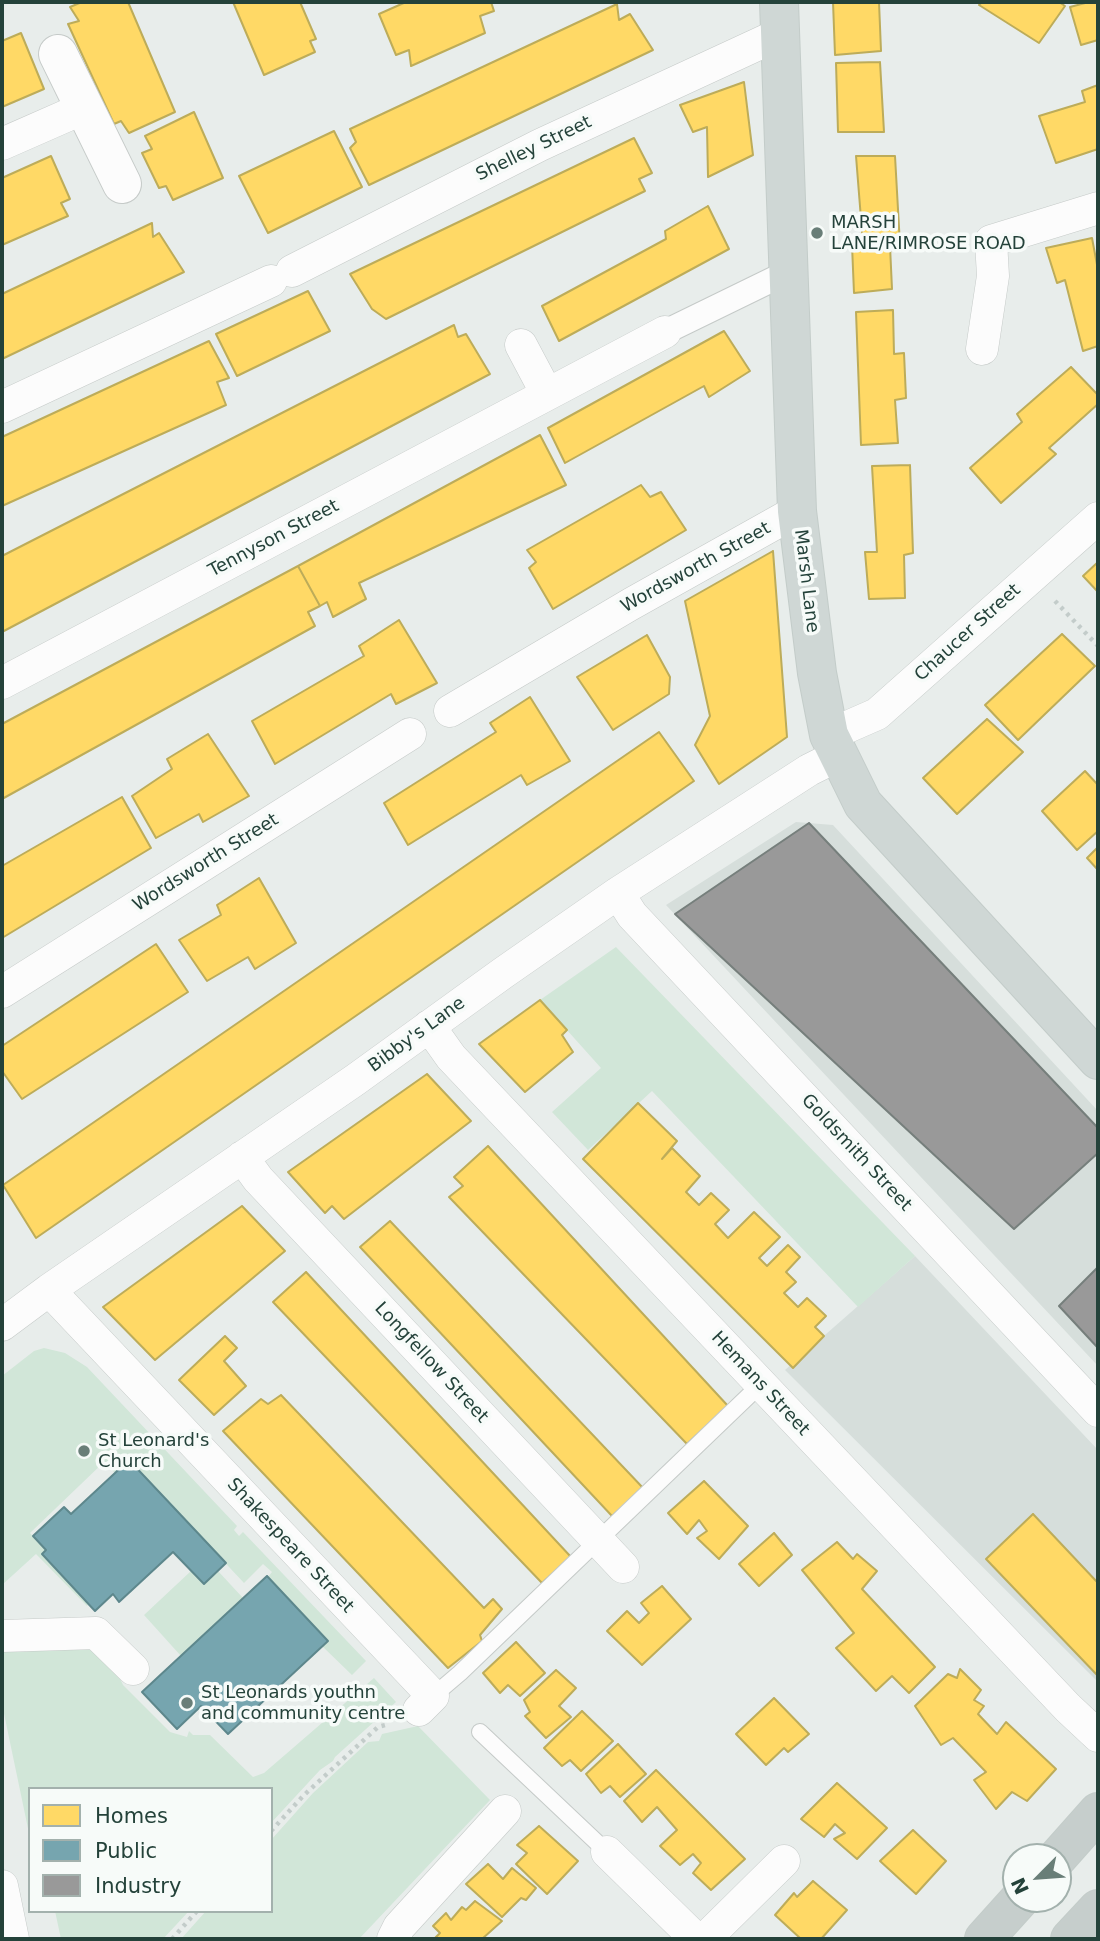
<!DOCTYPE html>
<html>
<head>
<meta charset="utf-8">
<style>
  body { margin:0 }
  #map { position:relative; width:1100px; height:1941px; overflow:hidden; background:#e8edeb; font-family:"DejaVu Sans",sans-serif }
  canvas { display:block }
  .frame { position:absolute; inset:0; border:4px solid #24423a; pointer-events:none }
  .legend { position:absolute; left:28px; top:1787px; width:245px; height:126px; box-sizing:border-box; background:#f7fbf9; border:2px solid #a3b1ad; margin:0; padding:9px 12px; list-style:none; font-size:21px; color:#24423a }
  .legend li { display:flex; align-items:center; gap:14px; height:35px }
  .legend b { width:35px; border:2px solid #a3b1ad }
  .north { position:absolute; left:1002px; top:1843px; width:70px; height:70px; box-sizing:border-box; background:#f7fbf9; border:2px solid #a3b1ad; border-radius:50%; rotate:245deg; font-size:19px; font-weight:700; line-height:28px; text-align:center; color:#24423a }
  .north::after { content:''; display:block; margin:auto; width:24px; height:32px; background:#697e78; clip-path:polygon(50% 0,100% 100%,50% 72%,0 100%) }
</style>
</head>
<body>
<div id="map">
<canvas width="1100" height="1941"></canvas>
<div class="frame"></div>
<ul class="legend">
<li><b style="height:19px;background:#ffd966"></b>Homes</li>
<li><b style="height:19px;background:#76a5af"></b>Public</li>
<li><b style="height:19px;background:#999"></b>Industry</li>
</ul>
<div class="north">N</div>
</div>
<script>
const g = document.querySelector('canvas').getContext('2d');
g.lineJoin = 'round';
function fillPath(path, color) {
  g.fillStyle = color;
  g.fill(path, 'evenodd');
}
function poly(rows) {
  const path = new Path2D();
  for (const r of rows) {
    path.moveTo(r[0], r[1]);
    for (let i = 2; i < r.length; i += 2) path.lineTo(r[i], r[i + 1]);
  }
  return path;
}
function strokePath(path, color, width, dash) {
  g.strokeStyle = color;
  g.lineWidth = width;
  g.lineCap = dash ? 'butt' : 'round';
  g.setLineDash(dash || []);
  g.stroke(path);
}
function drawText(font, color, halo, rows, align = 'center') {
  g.font = font + ' "DejaVu Sans",sans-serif';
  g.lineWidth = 7;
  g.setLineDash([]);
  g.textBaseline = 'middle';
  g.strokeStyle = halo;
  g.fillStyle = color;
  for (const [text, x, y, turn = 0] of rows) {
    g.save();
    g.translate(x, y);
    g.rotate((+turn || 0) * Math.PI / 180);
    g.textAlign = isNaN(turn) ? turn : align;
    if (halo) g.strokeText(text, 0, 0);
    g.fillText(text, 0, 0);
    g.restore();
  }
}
const built = poly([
  [796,822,833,825,1098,1111,1098,1366,666,905],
  [915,1256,1098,1450,1098,1682,785,1370]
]);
const green = poly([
  [616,947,915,1256,858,1307,652,1091,588,1150,552,1112,601,1068,540,1000],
  [44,1348,65,1353,87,1367,237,1526,234,1530,239,1536,243,1532,366,1661,352,1675,322,1646,327,1641,268,1577,272,1572,263,1564,244,1583,129,1460,115,1473,104,1462,30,1533,46,1550,42,1554,88,1604,87,1606,36,1554,2,1585,2,1376,34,1351],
  [191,1571,204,1584,218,1571,243,1598,181,1656,144,1615],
  [91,1644,117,1672,123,1685,170,1732,187,1737,189,1731,193,1735,210,1735,253,1777,264,1773,374,1678,396,1702,335,1757,333,1761,320,1770,271,1823,271,1789,30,1789,30,1838,2,1704,2,1645],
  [418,1726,490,1800,359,1939,181,1939,206,1911,271,1911,271,1840,313,1793,368,1742,379,1741,382,1734],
  [55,1911,189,1911,163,1939,61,1939]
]);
const homes = poly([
  [82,2,128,2,175,112,129,133,121,121,114,124,68,24,79,21,70,7,82,2],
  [233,2,300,2,316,39,310,41,315,52,264,75,233,2],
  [406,2,491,2,494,11,480,16,485,33,411,66,409,50,396,55,379,14,406,2],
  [833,2,879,2,881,51,835,55,833,2],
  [982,2,1059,2,1065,6,1039,43,979,5,982,2],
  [1089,2,1098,2,1098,40,1081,45,1070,7,1089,2],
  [617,4,619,20,630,14,653,50,369,185,350,148,356,142,350,129,617,4],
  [21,33,44,89,2,107,2,41,21,33],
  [880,62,884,132,838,132,836,63,880,62],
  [744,82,753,155,708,177,707,127,693,132,680,105,744,82],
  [1098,85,1098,149,1056,163,1039,116,1085,102,1082,91,1098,85],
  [194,112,223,178,173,200,166,186,159,188,142,153,152,149,145,136,194,112],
  [334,131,362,187,268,233,239,176,334,131],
  [634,138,652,173,639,179,645,191,386,319,372,309,350,274,634,138],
  [51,156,70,199,61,203,68,216,2,245,2,178,51,156],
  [856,156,895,156,900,245,890,246,892,289,854,293,852,245,863,244,856,156],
  [708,206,729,249,559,341,542,306,666,239,665,231,708,206],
  [152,223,153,237,159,233,184,272,2,359,2,294,152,223],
  [1092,238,1098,270,1098,346,1083,351,1065,280,1057,283,1046,248,1092,238],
  [308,291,330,331,237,376,216,334,308,291],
  [893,310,894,354,904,353,906,398,895,400,898,443,861,445,856,312,893,310],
  [454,325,458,337,466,334,490,374,2,632,2,556,454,325],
  [724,331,750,371,709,397,704,386,565,463,548,428,724,331],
  [209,341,229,378,217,382,226,405,2,506,2,437,209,341],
  [1071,367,1098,395,1098,404,1049,448,1056,454,1001,503,970,468,1022,422,1017,414,1071,367],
  [540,435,566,485,359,583,366,599,333,617,327,602,320,606,298,566,540,435],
  [910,465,913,553,904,555,905,598,869,599,865,552,877,552,872,466,910,465],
  [641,485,650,497,661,492,686,530,553,609,529,568,536,562,527,550,641,485],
  [773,551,787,737,719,784,695,745,710,716,685,601,773,551],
  [1098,562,1098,592,1083,576,1098,562],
  [298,566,320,606,308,612,315,626,2,799,2,724,298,566],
  [399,620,437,683,396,704,391,694,275,764,252,721,364,656,359,646,399,620],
  [1062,634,1095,666,1018,740,985,705,1062,634],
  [647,635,670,677,669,694,613,730,577,677,647,635],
  [530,697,570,761,527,785,521,775,408,845,384,803,496,732,490,723,530,697],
  [987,719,1023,752,957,814,923,778,987,719],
  [659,732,694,781,36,1238,3,1185,659,732],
  [208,734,249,796,203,822,199,814,156,838,132,796,172,769,167,759,208,734],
  [1085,771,1098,785,1098,831,1077,850,1042,811,1085,771],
  [122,797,151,848,2,938,2,866,122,797],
  [1098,847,1098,870,1087,858,1098,847],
  [259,878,296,943,255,969,248,957,207,981,179,940,221,915,217,905,259,878],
  [156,944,188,992,22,1099,2,1071,2,1046,156,944],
  [540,1000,567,1030,562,1035,573,1052,525,1092,479,1044,540,1000],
  [427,1074,471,1121,344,1219,332,1206,325,1213,288,1172,427,1074],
  [638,1103,677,1141,662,1159,672,1148,700,1176,686,1192,699,1205,711,1193,729,1210,715,1224,728,1238,754,1212,780,1237,759,1258,767,1266,788,1245,800,1257,786,1272,796,1282,784,1293,798,1307,807,1298,826,1316,815,1327,824,1336,793,1368,583,1159,638,1103],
  [488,1146,728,1406,687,1444,449,1197,463,1186,454,1177,488,1146],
  [242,1206,285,1251,155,1360,103,1307,242,1206],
  [390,1221,644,1489,612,1516,360,1247,390,1221],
  [306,1272,571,1557,542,1583,273,1302,306,1272],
  [225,1336,237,1348,224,1361,246,1386,214,1415,179,1380,225,1336],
  [281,1395,484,1608,493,1599,502,1609,480,1635,482,1641,448,1668,223,1431,261,1399,268,1404,281,1395],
  [704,1481,748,1526,719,1559,697,1538,707,1531,699,1520,687,1534,668,1513,704,1481],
  [1033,1514,1098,1583,1098,1676,986,1559,1033,1514],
  [774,1533,792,1555,759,1586,739,1564,774,1533],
  [837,1542,853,1559,857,1554,877,1571,862,1589,935,1667,909,1693,892,1676,876,1691,836,1648,854,1633,802,1570,837,1542],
  [662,1586,691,1619,642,1665,607,1631,627,1611,639,1623,649,1613,641,1603,662,1586],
  [516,1642,545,1673,520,1696,508,1685,500,1693,483,1673,516,1642],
  [960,1669,981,1690,974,1700,984,1706,978,1714,997,1734,1006,1722,1056,1769,1027,1801,1012,1792,996,1809,974,1780,986,1772,953,1738,941,1745,915,1706,948,1674,957,1678,960,1669],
  [556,1670,576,1688,559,1706,571,1717,546,1738,525,1716,530,1712,524,1700,556,1670],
  [774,1698,809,1734,788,1752,784,1748,766,1765,736,1734,774,1698],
  [582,1711,613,1741,581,1771,570,1760,562,1766,544,1748,582,1711],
  [618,1744,646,1774,620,1797,610,1786,601,1793,586,1774,618,1744],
  [656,1770,745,1859,711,1890,693,1873,701,1863,693,1854,680,1865,660,1846,677,1830,657,1807,642,1822,624,1801,656,1770],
  [837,1783,887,1828,857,1859,834,1839,845,1833,835,1824,824,1837,801,1819,837,1783],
  [539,1826,578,1861,547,1894,516,1864,527,1853,517,1845,539,1826],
  [913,1830,946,1861,916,1894,880,1861,913,1830],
  [488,1864,503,1879,512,1868,536,1888,526,1900,521,1898,502,1917,466,1884,488,1864],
  [813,1881,847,1910,821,1939,801,1939,775,1915,794,1893,797,1897,813,1881],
  [475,1901,502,1921,482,1939,434,1939,440,1933,433,1926,446,1913,451,1920,462,1907,466,1910,475,1901]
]);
const public = poly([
  [129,1460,226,1563,204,1584,173,1552,119,1602,113,1594,95,1611,42,1554,46,1550,33,1536,64,1507,71,1514,129,1460],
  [267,1576,328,1641,228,1734,201,1706,177,1729,142,1692,267,1576]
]);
const industry = poly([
  [809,823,1098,1128,1098,1153,1014,1229,675,914,809,823],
  [1098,1267,1098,1348,1059,1306,1098,1267]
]);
const path = poly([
  [1055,601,1098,646],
  [271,1831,304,1795,378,1727,389,1724],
  [172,1939,197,1911]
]);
const service = poly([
  [433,1696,460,1673,761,1384],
  [480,1732,607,1852]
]);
const pedestrian = poly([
  [665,332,788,272]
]);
const minor = poly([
  [2,144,84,108],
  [292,271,540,145,780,34],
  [521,345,547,394],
  [982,349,993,276,991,241,1098,208],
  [2,407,271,281],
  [2,683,665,332],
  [450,711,631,604,797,511],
  [829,735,877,714,1098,518],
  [618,893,632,915,1098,1411],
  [2,992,410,734],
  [429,1026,451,1057,1068,1708,1098,1736],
  [242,1157,258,1179,623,1567],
  [49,1290,433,1696,419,1710],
  [2,1325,49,1290,355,1080,503,973,618,893,809,770,839,755],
  [2,1636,96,1633,133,1669],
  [607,1852,696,1939],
  [2,1886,13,1939],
  [393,1939,399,1927,505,1811],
  [705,1939,784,1861]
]);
const tertiary = poly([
  [58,54,122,184]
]);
const primary = poly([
  [779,2,797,511,817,673,829,735,863,804,1098,1060]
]);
const trunk = poly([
  [1058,1857,1098,1812],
  [984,1939,1020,1899],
  [1070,1939,1098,1909]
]);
const markers = [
  [817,233,7,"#697e78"],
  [84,1451,7,"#697e78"],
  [187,1703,7,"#697e78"]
];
const streetNames = [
  ["Shelley Street",534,149,-26],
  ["Tennyson Street",274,539,-28],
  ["Wordsworth Street",696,568,-29],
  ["Marsh Lane",806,581,83],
  ["Chaucer Street",968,633,-42],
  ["Wordsworth Street",206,863,-32],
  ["Bibby's Lane",417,1035,-36],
  ["Goldsmith Street",856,1153,47],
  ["Longfellow Street",431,1363,47],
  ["Hemans Street",760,1384,47],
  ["Shakespeare Street",290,1546,47]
];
const poiNames = [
  ["MARSH",831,223],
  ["LANE/RIMROSE ROAD",831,244],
  ["St Leonard's",98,1441],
  ["Church",98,1462],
  ["St Leonards youthn",201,1693],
  ["and community centre",201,1714]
];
fillPath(built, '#d6dedb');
fillPath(green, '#d1e6d8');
fillPath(homes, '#ffd966');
strokePath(homes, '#bdac59', 2);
fillPath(public, '#76a5af');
strokePath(public, '#5d878c', 2);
fillPath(industry, '#999');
strokePath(industry, '#767f7c', 2);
strokePath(service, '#c5cac8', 18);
strokePath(pedestrian, '#c5cac8', 26);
strokePath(minor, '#c5cac8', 33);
strokePath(tertiary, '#c5cac8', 40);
strokePath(primary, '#c3ccc9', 40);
strokePath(trunk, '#c3ccc9', 40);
strokePath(path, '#c3ccca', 4.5, [3.5, 5]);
strokePath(service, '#fcfcfc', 16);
strokePath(pedestrian, '#fcfcfc', 24);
strokePath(minor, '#fcfcfc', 32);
strokePath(tertiary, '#fcfcfc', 38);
strokePath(primary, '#cfd7d5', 38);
strokePath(trunk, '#c6cecc', 38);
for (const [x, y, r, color] of markers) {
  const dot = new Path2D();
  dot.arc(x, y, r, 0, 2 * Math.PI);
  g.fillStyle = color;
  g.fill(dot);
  strokePath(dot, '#f7fbf9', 2.5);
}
drawText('18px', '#24423a', '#f7fbf9', streetNames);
drawText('18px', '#24423a', '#f7fbf9', poiNames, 'left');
</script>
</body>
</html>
